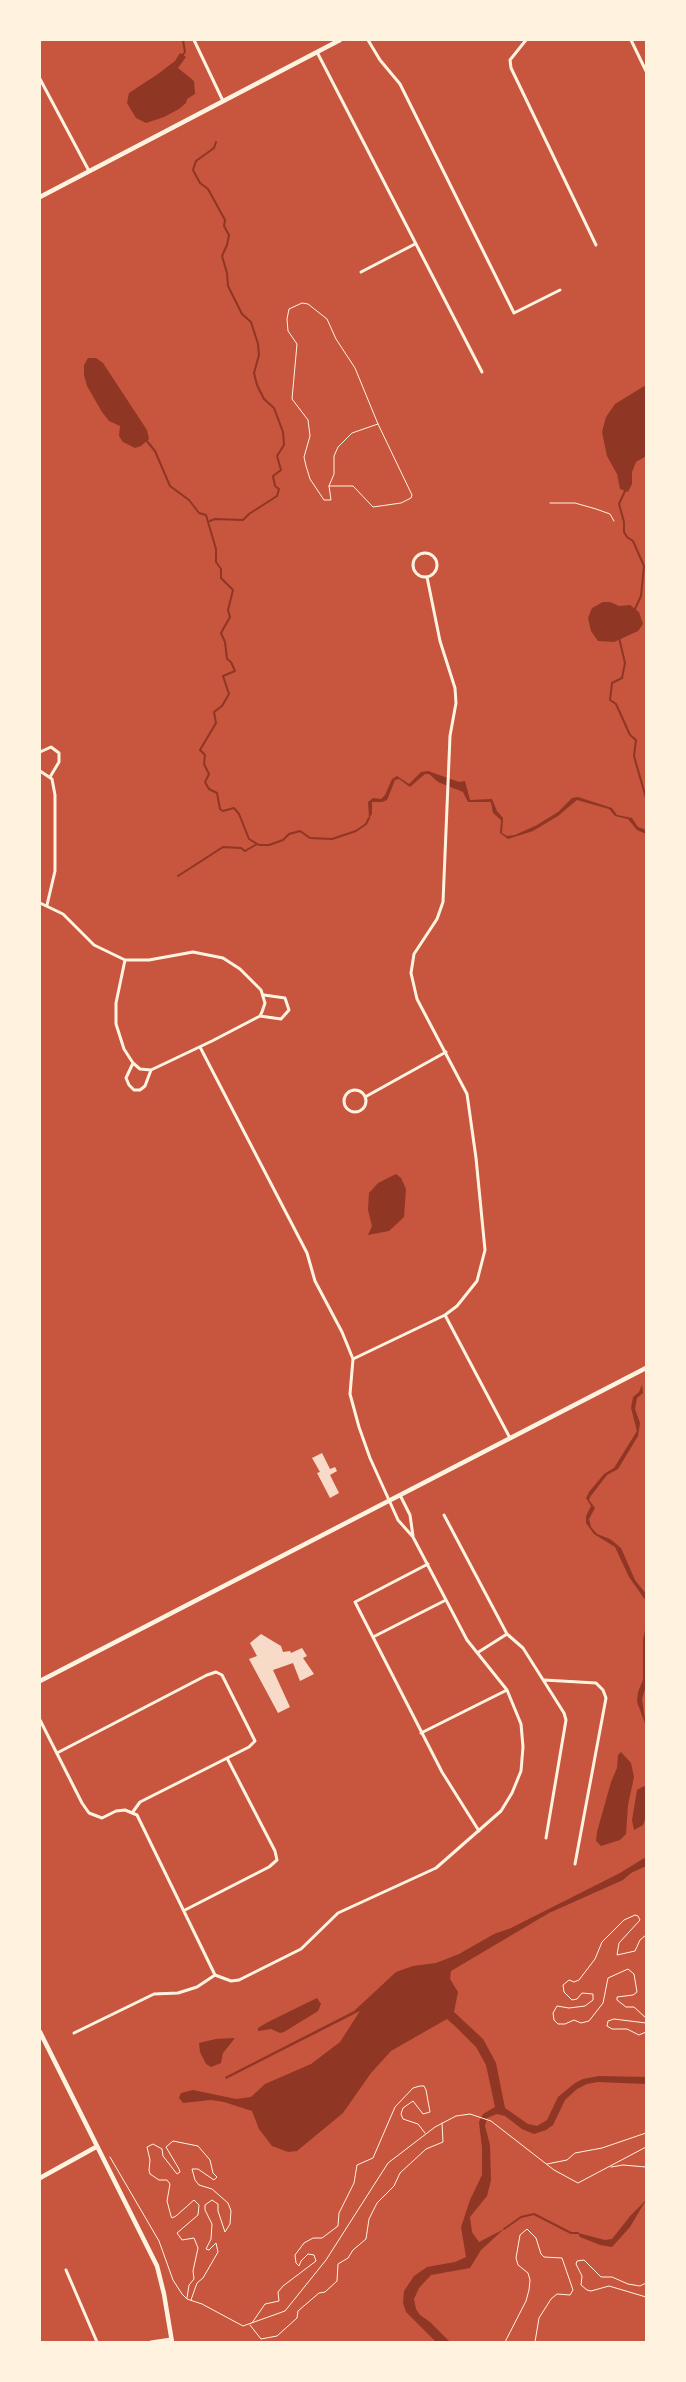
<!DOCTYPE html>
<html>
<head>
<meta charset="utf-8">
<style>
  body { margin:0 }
  #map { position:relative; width:686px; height:2382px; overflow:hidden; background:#c8553d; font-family:Helvetica,sans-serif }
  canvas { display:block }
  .frame { position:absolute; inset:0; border:41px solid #fff3e0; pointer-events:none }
</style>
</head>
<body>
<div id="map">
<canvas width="686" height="2382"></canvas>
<div class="frame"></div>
</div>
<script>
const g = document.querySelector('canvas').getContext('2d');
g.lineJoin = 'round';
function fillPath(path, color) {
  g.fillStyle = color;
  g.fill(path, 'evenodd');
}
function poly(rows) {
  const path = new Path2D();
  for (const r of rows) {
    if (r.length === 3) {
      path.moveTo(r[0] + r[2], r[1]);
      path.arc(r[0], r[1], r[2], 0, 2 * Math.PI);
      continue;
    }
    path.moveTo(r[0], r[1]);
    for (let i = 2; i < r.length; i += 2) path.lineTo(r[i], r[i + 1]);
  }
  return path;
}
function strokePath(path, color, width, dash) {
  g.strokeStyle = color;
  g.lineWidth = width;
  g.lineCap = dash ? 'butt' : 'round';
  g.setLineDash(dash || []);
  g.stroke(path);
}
const water = poly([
  [180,53,186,57,178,68,194,81,195,94,187,99,186,103,179,109,164,117,146,123,136,118,127,103,129,93,158,74,175,61],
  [88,358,96,358,103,363,147,430,149,439,141,446,135,448,123,442,119,436,120,426,109,421,102,412,87,386,84,375,84,365],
  [646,385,646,456,636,462,632,472,632,484,628,492,620,489,617,474,607,456,602,432,606,417,615,404],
  [603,602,610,602,619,606,630,605,639,612,643,624,638,631,614,642,598,641,591,631,588,618,592,608],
  [428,771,459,782,465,781,470,800,492,799,497,811,503,818,502,833,507,836,515,835,537,825,558,812,572,798,578,797,612,808,617,815,632,818,638,827,646,830,646,834,637,830,628,819,615,816,609,809,577,800,558,816,533,831,508,839,500,833,501,820,493,813,491,802,468,802,463,792,438,782,429,774,425,774,410,787,399,779,395,780,387,800,382,802,372,802,372,814,369,818,368,802,373,798,381,799,385,795,392,779,397,776,409,784,421,772],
  [396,1174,401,1178,406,1189,404,1217,389,1231,368,1235,372,1226,368,1210,369,1193,378,1183],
  [642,1385,643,1393,637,1398,635,1409,640,1423,638,1436,618,1469,607,1475,590,1497,589,1500,595,1508,589,1519,591,1527,597,1534,610,1539,621,1548,635,1580,646,1594,646,1601,629,1577,615,1547,594,1534,586,1523,586,1516,591,1506,586,1498,589,1492,604,1474,614,1468,637,1431,631,1408,633,1397,639,1392],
  [646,1626,646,1686,642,1699,646,1726,637,1702,638,1692,643,1680,643,1639],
  [621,1752,631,1763,634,1777,628,1805,626,1834,620,1840,601,1846,596,1841,597,1832,611,1782,617,1768,618,1755],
  [644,1786,646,1788,646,1817,643,1825,634,1830,632,1820,637,1790],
  [646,1857,646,1866,631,1873,623,1880,549,1913,451,1971,450,1979,458,1992,454,2012,483,2039,489,2050,496,2063,505,2108,528,2124,537,2126,547,2120,558,2097,575,2083,583,2079,599,2076,646,2077,646,2084,598,2082,587,2084,577,2089,565,2100,553,2125,546,2130,534,2134,522,2129,505,2116,497,2114,487,2118,485,2126,490,2145,491,2180,487,2196,470,2217,472,2232,479,2242,504,2229,481,2250,470,2268,431,2275,419,2288,414,2299,416,2309,420,2315,430,2322,450,2342,436,2342,406,2312,403,2303,404,2291,414,2276,427,2267,455,2262,466,2257,461,2227,470,2200,482,2175,482,2148,479,2122,483,2114,495,2107,486,2065,476,2047,456,2027,447,2019,391,2051,371,2073,343,2113,297,2151,288,2152,272,2146,259,2129,252,2111,224,2102,211,2100,183,2103,179,2098,181,2093,193,2090,236,2099,251,2097,265,2084,311,2064,340,2042,360,2011,226,2079,225,2077,354,2011,396,1972,413,1966,436,1963,459,1954,494,1934,511,1928,620,1873],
  [317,1998,321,2004,318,2011,284,2032,280,2033,271,2029,258,2031,258,2028,268,2022],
  [235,2038,223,2053,221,2063,211,2067,206,2064,200,2052,199,2043,216,2039],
  [646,2200,630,2227,612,2247,600,2245,580,2237,578,2233,605,2240,612,2239,631,2215]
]);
const stream = poly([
  [182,56,185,52,183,40],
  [146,440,155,451,170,486,189,500,199,513,206,515,216,549,216,562,221,569,221,578,233,590,228,610,230,617,221,633,225,642,227,659,231,662,235,671,223,676,229,694,222,706,214,712,216,723,200,750,205,755,204,764,209,774,205,782,209,789,217,793,220,809,223,811,234,808,239,814,249,839,259,845,269,845,283,840,289,834,300,831,310,838,332,839,356,831,366,824,369,818],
  [625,491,619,504,624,522,624,532,627,537,633,541,644,566,641,596,634,611],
  [210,521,215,519,243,520,249,514,277,496,279,489,275,486,273,476,281,470,277,456,284,445,283,432,274,408,264,399,257,385,254,373,259,355,258,344,251,322,242,314,228,286,227,273,222,256,227,245,229,235,224,226,225,220,208,189,200,183,193,170,196,161,214,148,216,142],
  [619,638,625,663,622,678,612,683,610,700,616,704,630,735,636,740,634,756,646,798],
  [178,876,223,847,241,848,245,851,257,844],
  [504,2229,521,2217,534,2214,571,2233,578,2233]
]);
const building = poly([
  [322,1453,330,1469,335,1467,337,1471,330,1475,339,1493,330,1498,317,1473,320,1472,312,1458],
  [261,1634,281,1646,283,1652,290,1651,291,1653,302,1648,307,1656,303,1658,314,1674,300,1681,293,1663,273,1670,290,1707,278,1713,249,1659,257,1656,250,1643]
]);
const path = poly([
  [329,486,353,486,373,507,401,503,411,498,412,495,378,424,355,368,336,339,327,319,308,304,302,303,289,309,287,319,288,331,297,344,292,399,308,420,310,436,304,457,306,466,310,479,324,500,331,500,329,486,334,474,334,456,338,447,352,433,378,424],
  [550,503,575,503,596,509,610,514,614,521],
  [646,1935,640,1940,635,1951,617,1955,619,1943,640,1920,638,1916,635,1915,624,1920,602,1942,595,1959,579,1980,574,1982,569,1980,563,1985,564,1992,572,2000,577,1999,582,1993,593,1994,593,2000,585,2006,569,2008,557,2006,553,2013,554,2020,558,2024,565,2024,574,2020,581,2023,589,2021,603,2003,608,1978,628,1969,634,1974,637,1992,633,1995,617,1997,617,2000,626,2007,634,2007,646,2018],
  [646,2023,614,2019,608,2021,607,2026,612,2029,627,2029,639,2035,646,2032],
  [110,2157,159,2241,173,2280,182,2294,187,2299,202,2304,243,2326,285,2311,326,2260,388,2163,435,2127,456,2116,470,2114,491,2121,554,2170,578,2183,646,2147],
  [547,2164,567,2160,575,2153,602,2148,646,2133],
  [611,2167,623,2165,646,2167],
  [646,2283,640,2286,628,2284,612,2277,601,2277,584,2260,577,2261,576,2264,582,2276,581,2285,587,2290,591,2291,609,2286,646,2297],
  [187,2298,189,2285,194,2279,193,2271,198,2248,194,2238,182,2240,177,2233,198,2215,199,2205,194,2200,176,2216,172,2218,171,2216,167,2201,170,2184,167,2180,159,2180,150,2174,149,2170,150,2160,147,2147,153,2144,162,2149,163,2156,177,2174,180,2172,179,2169,166,2147,173,2141,198,2146,210,2160,213,2173,217,2177,214,2180,198,2169,192,2169,195,2180,199,2185,212,2189,228,2203,231,2211,230,2224,225,2232,218,2211,218,2204,212,2200,205,2205,205,2210,212,2224,211,2239,206,2249,209,2250,216,2243,218,2252,203,2278,197,2283,191,2300],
  [252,2323,265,2304,279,2301,278,2292,283,2286,316,2261,314,2255,308,2254,301,2261,299,2266,296,2263,295,2255,304,2243,313,2238,322,2238,338,2226,339,2213,354,2183,357,2165,373,2158,395,2107,413,2088,420,2086,424,2086,426,2090,430,2112,423,2114,413,2101,403,2108,401,2114,403,2119,418,2124,425,2133],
  [250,2325,261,2339,277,2336,297,2318,298,2311,319,2293,325,2292,337,2281,338,2264,348,2258,353,2250,366,2239,369,2219,377,2203,394,2186,400,2173,426,2149,443,2142,442,2123],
  [505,2342,526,2301,529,2290,530,2280,528,2273,518,2265,516,2258,520,2235,527,2229,536,2238,541,2254,544,2257,562,2258,573,2290,570,2295,557,2294,551,2299,539,2318,535,2342]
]);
const minor = poly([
  [194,40,223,101],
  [368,40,380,60,400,84,514,313,560,290],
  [526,40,510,60,511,68,596,245],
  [631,40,646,71],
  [317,52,482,372],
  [40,79,89,171],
  [361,272,415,244],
  [425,565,12],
  [40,752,51,747,59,753,59,762,50,777],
  [40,771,52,779,55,795,55,871,47,905],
  [40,903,63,914,94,945,125,960,149,960,193,952,223,958,240,969,261,990,265,1003,262,1012,260,1016,212,1041,151,1070,140,1069,133,1063,124,1049,116,1024,116,1003,125,960],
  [260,1016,281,1019,289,1010,285,998,264,995],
  [200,1047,307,1253,315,1281,342,1332,353,1359,350,1394,359,1427,370,1458,398,1520,413,1537,467,1640,507,1690,521,1724,523,1747,521,1771,512,1793,501,1811,436,1868,338,1913,301,1949,239,1980,231,1981,215,1975],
  [133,1063,126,1078,129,1085,134,1090,140,1090,145,1086,151,1070],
  [355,1101,11],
  [365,1097,446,1052],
  [445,1315,510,1438],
  [353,1359,445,1315,457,1306,477,1281,485,1250,476,1158,467,1094,417,999,411,973,414,954,437,919,443,902,450,736,456,703,455,688,440,641,427,577],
  [400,1495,410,1515,413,1536],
  [444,1515,507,1634,523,1648,564,1713,566,1720,546,1838],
  [428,1564,355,1602,442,1772,479,1831],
  [373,1637,446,1600],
  [477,1653,507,1634],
  [544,1680,596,1683,603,1690,606,1698,575,1864],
  [40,1720,82,1803,89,1813,102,1818,116,1811,125,1810,137,1815,215,1975,197,1987,178,1993,154,1994,74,2033],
  [421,1733,507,1690],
  [57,1753,207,1675,216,1672,222,1675,255,1741,249,1747,140,1802,132,1813],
  [185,1910,269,1867,277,1860,275,1851,227,1758],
  [66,2270,97,2342],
  [151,2342,171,2339]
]);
const tertiary = poly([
  [40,197,340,40],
  [40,1681,646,1368],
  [40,2032,157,2266,164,2294,172,2342],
  [40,2178,96,2147]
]);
fillPath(water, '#8f3625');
strokePath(stream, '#8f3625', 2);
fillPath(building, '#f7dbc8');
strokePath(path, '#fff3e0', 1);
strokePath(minor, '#fff3e0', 3);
strokePath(tertiary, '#fff3e0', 4.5);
</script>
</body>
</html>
